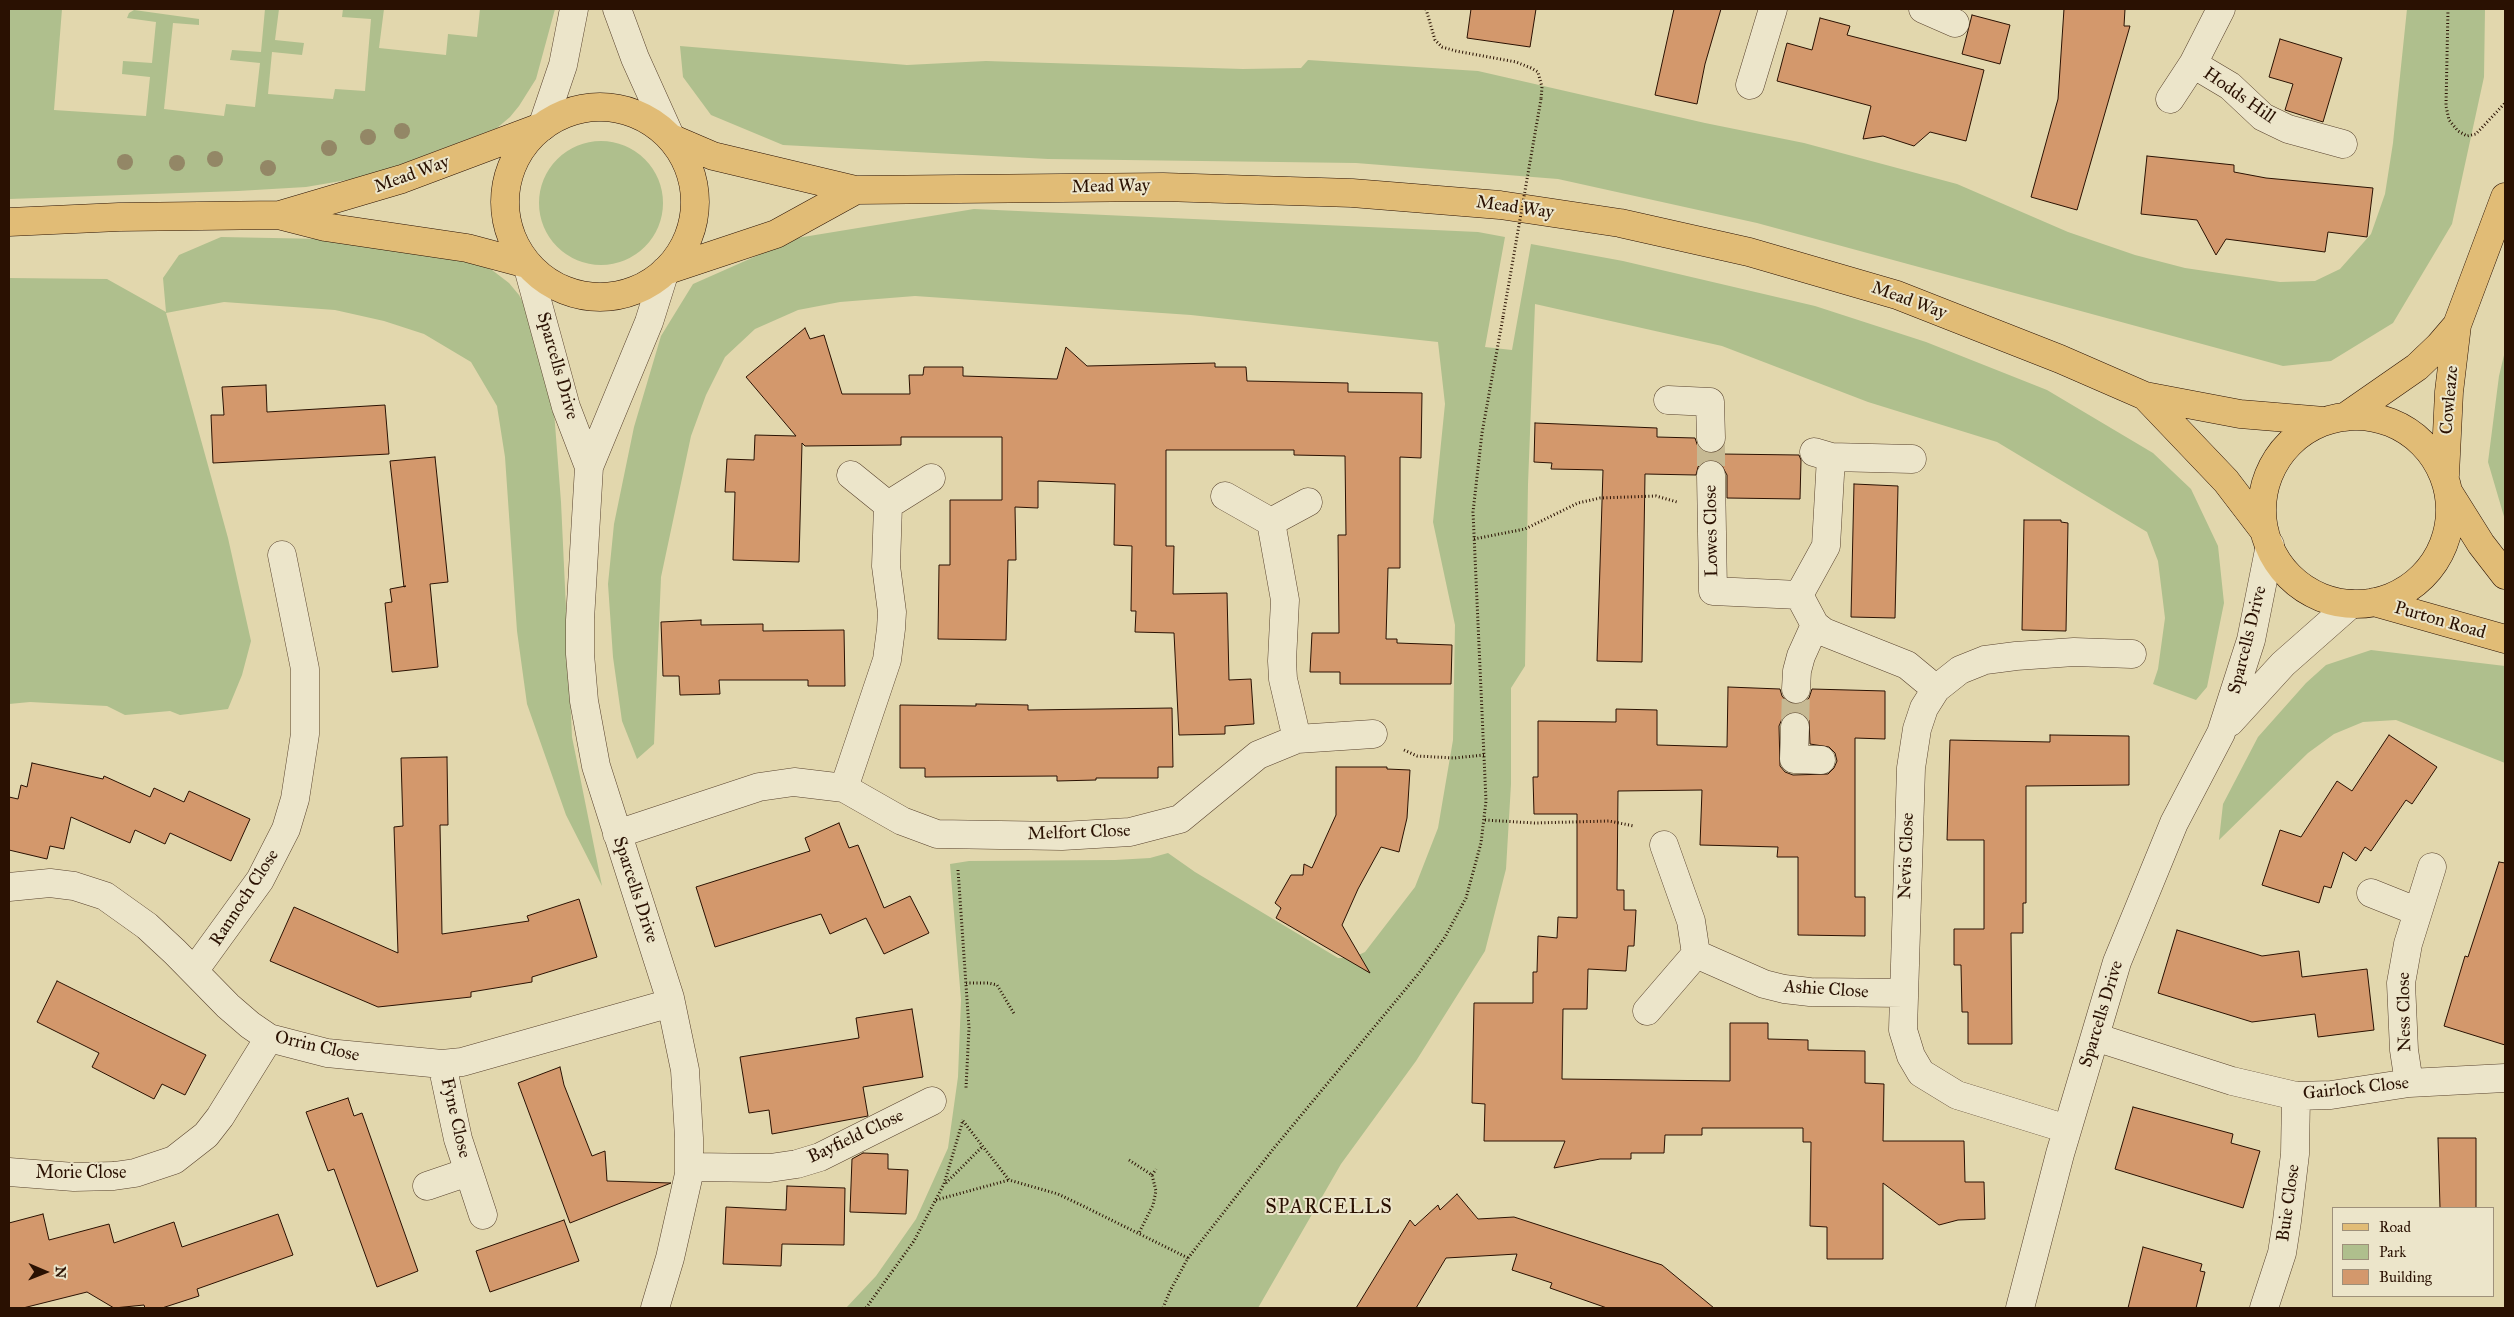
<!DOCTYPE html>
<html>
<head>
<meta charset="utf-8">
<style>
  body { margin:0 }
  #map { position:relative; width:2514px; height:1317px; overflow:hidden; background:#e2d7ad; font-family:"IM FELL Great Primer",serif }
  canvas { display:block }
  .frame { position:absolute; inset:0; border:10px solid #2a1102; pointer-events:none }
  .legend { position:absolute; left:2332px; top:1207px; width:162px; height:90px; box-sizing:border-box; background:#ece5ca; border:1px solid #9e907a; margin:0; padding:6px 9px; list-style:none; font-size:15px; color:#2a1102 }
  .legend li { display:flex; align-items:center; gap:10px; height:25px }
  .legend b { width:25px; border:1px solid #9e907a }
  .north { position:absolute; left:20px; top:1247px; width:50px; height:50px; -webkit-text-stroke:4px #ece5ca; paint-order:stroke; rotate:91deg; font-size:14px; font-weight:700; line-height:20px; text-align:center; color:#2a1102 }
  .north::after { content:''; display:block; margin:auto; width:18px; height:22px; background:#2a1102; clip-path:polygon(50% 0,100% 100%,50% 72%,0 100%) }
</style>
</head>
<body>
<div id="map">
<canvas width="2514" height="1317"></canvas>
<div class="frame"></div>
<ul class="legend">
<li><b style="height:6px;background:#e1bc76"></b>Road</li>
<li><b style="height:14px;background:#afbf8d"></b>Park</li>
<li><b style="height:14px;background:#d3986c"></b>Building</li>
</ul>
<div class="north">N</div>
</div>
<script>
const g = document.querySelector('canvas').getContext('2d');
g.lineJoin = 'round';
function fillPath(path, color) {
  g.fillStyle = color;
  g.fill(path, 'evenodd');
}
function poly(rows) {
  const path = new Path2D();
  for (const r of rows) {
    if (r.length === 3) {
      path.moveTo(r[0] + r[2], r[1]);
      path.arc(r[0], r[1], r[2], 0, 2 * Math.PI);
      continue;
    }
    path.moveTo(r[0], r[1]);
    for (let i = 2; i < r.length; i += 2) path.lineTo(r[i], r[i + 1]);
  }
  return path;
}
function strokePath(path, color, width, dash) {
  g.strokeStyle = color;
  g.lineWidth = width;
  g.lineCap = dash ? 'butt' : 'round';
  g.setLineDash(dash || []);
  g.stroke(path);
}
function drawText(font, color, halo, rows, align = 'center') {
  g.font = font + ' "IM FELL Great Primer",serif';
  g.lineWidth = 4;
  g.setLineDash([]);
  g.textBaseline = 'middle';
  g.strokeStyle = halo;
  g.fillStyle = color;
  for (const [text, x, y, turn = 0] of rows) {
    g.save();
    g.translate(x, y);
    g.rotate((+turn || 0) * Math.PI / 180);
    g.textAlign = isNaN(turn) ? turn : align;
    if (halo) g.strokeText(text, 0, 0);
    g.fillText(text, 0, 0);
    g.restore();
  }
}
const green = poly([
  [9,9,62,9,54,110,146,116,150,77,122,74,123,61,152,63,156,22,127,18,129,13,134,10,199,19,199,25,173,23,164,109,224,116,226,104,255,107,260,63,230,60,232,50,261,52,265,9,279,9,275,40,304,43,302,55,272,52,268,94,333,99,335,89,365,91,371,19,342,17,343,9,384,9,379,48,446,55,448,34,477,37,480,9,555,9,536,79,519,106,510,117,497,128,370,176,306,187,238,191,9,199],
  [2407,9,2485,9,2484,77,2452,224,2393,323,2331,361,2283,366,1757,223,1558,179,1356,163,1048,159,783,145,711,115,683,77,680,46,907,65,986,61,1243,69,1301,68,1308,60,1478,71,1705,123,1804,143,1957,184,2068,232,2135,255,2185,268,2280,282,2315,281,2340,269,2371,234,2385,194,2393,143],
  [601,203,62],
  [974,209,1478,232,1505,237,1485,347,1512,350,1531,244,1623,261,1815,306,1926,342,2047,390,2153,453,2191,489,2218,546,2224,603,2207,687,2196,700,2153,684,2158,669,2165,618,2158,561,2147,532,1997,442,1868,402,1722,346,1535,304,1528,484,1525,666,1511,688,1511,784,1506,869,1485,951,1416,1061,1341,1164,1258,1308,846,1308,876,1276,916,1219,948,1148,958,1077,961,1000,950,864,969,861,1115,860,1150,858,1168,853,1195,872,1338,958,1352,958,1365,952,1415,887,1438,828,1453,740,1455,625,1433,522,1445,404,1438,342,1191,315,915,296,840,302,798,310,755,329,725,357,706,395,691,436,661,577,654,744,637,759,622,721,613,657,608,584,614,524,634,427,661,336,693,284,797,238],
  [221,237,324,239,465,258,492,270,509,283,519,295,526,308,554,411,561,502,572,737,602,886,566,815,527,704,517,631,505,457,497,406,471,362,424,334,384,321,335,310,224,302,166,313,228,538,251,641,242,675,228,709,180,715,170,711,125,715,107,706,30,702,9,704,9,278,107,279,166,312,163,278,179,255],
  [2505,351,2505,520,2488,462,2499,376],
  [2371,650,2505,666,2505,763,2396,720,2363,722,2334,734,2308,753,2219,840,2223,804,2258,737,2306,683,2326,665]
]);
const building = poly([
  [1471,9,1536,9,1530,47,1467,38,1471,9],
  [1674,9,1721,9,1705,64,1697,104,1655,95,1674,9],
  [2064,9,2125,9,2124,26,2130,26,2077,210,2031,197,2058,99,2064,9],
  [1972,15,2010,25,2000,64,1962,54,1972,15],
  [1820,18,1850,26,1847,35,1984,70,1966,141,1930,132,1914,146,1883,136,1863,139,1871,106,1777,81,1787,43,1812,50,1820,18],
  [2280,39,2342,58,2323,122,2285,110,2293,84,2269,77,2280,39],
  [2147,156,2234,165,2234,172,2266,178,2373,188,2367,237,2328,232,2325,252,2226,239,2216,255,2197,220,2141,214,2147,156],
  [805,328,810,339,824,335,842,394,910,394,909,375,923,375,924,367,963,367,963,376,1057,379,1066,347,1087,366,1215,363,1215,367,1246,367,1247,381,1348,383,1348,392,1422,393,1421,458,1400,457,1400,568,1388,568,1386,639,1397,639,1397,643,1452,645,1451,684,1340,684,1340,672,1310,672,1312,633,1339,633,1338,535,1346,535,1345,456,1294,455,1294,450,1166,450,1166,546,1174,546,1173,594,1227,593,1229,680,1251,679,1254,724,1225,726,1225,734,1179,735,1174,633,1135,632,1136,611,1131,611,1132,546,1114,545,1115,484,1038,481,1038,508,1015,507,1016,560,1008,560,1006,640,938,639,939,565,950,565,950,500,1002,500,1002,437,901,437,901,445,805,446,802,443,799,562,733,560,735,492,725,492,727,459,754,460,755,435,796,436,746,377,805,328],
  [266,385,267,412,385,405,389,454,213,463,211,415,224,415,222,387,266,385],
  [1535,423,1657,428,1657,437,1695,438,1698,447,1703,451,1711,454,1722,448,1722,454,1799,455,1801,460,1800,499,1727,498,1727,475,1721,464,1722,454,1721,464,1711,459,1703,461,1698,467,1696,475,1645,474,1642,662,1597,661,1603,470,1551,469,1552,463,1534,462,1535,423],
  [435,457,448,582,430,584,438,667,392,672,385,603,392,602,390,589,406,586,404,587,390,461,435,457],
  [1854,484,1898,486,1895,618,1851,617,1854,484],
  [2024,520,2061,520,2061,522,2068,523,2066,631,2022,630,2024,520],
  [701,620,701,625,763,624,763,631,844,630,845,686,808,686,808,680,719,680,720,694,680,695,679,676,663,676,661,622,701,620],
  [1728,687,1780,689,1782,696,1787,702,1796,705,1803,703,1809,698,1812,689,1885,691,1885,739,1855,738,1855,897,1865,897,1865,936,1798,935,1798,857,1777,857,1778,847,1700,845,1702,790,1618,791,1617,890,1624,890,1624,910,1636,910,1634,946,1628,946,1626,971,1588,969,1587,1009,1563,1009,1562,1079,1730,1081,1730,1023,1768,1023,1768,1039,1808,1040,1808,1050,1865,1051,1865,1083,1884,1084,1883,1141,1964,1141,1965,1182,1984,1182,1985,1219,1958,1220,1939,1225,1883,1183,1883,1259,1827,1259,1827,1227,1810,1226,1811,1142,1803,1142,1803,1128,1702,1128,1702,1135,1665,1135,1664,1153,1631,1153,1631,1159,1600,1159,1554,1168,1565,1141,1484,1141,1485,1104,1472,1103,1474,1003,1533,1003,1533,972,1537,972,1538,936,1557,938,1558,917,1577,918,1577,814,1534,814,1533,777,1538,777,1538,721,1616,722,1616,709,1657,710,1657,745,1727,747,1728,687],
  [1795,711,1803,714,1809,720,1810,744,1829,747,1835,753,1837,761,1834,768,1828,774,1793,775,1785,772,1780,766,1779,726,1782,719,1787,714,1795,711],
  [976,704,1028,705,1028,710,1172,708,1173,767,1158,767,1158,778,1096,778,1096,780,1057,781,1057,776,925,777,925,768,900,768,900,705,976,706,976,704],
  [2050,735,2129,736,2129,785,2026,786,2026,903,2023,903,2023,933,2011,933,2012,1044,1968,1044,1968,1012,1962,1012,1961,965,1954,965,1954,929,1984,929,1984,840,1947,840,1950,740,2050,742,2050,735],
  [2389,735,2437,767,2412,804,2406,800,2371,851,2365,847,2356,861,2343,852,2331,888,2324,886,2319,903,2262,885,2280,830,2301,837,2337,781,2352,791,2389,735],
  [447,757,448,825,440,825,442,934,529,921,527,916,579,899,597,957,532,977,532,982,471,992,471,997,378,1007,270,961,294,907,398,953,394,827,403,826,401,758,447,757],
  [32,763,103,779,104,776,150,797,154,788,184,802,189,791,250,819,231,861,170,833,165,844,135,830,130,843,71,817,64,849,50,846,47,859,9,850,9,797,18,799,21,785,27,787,32,763],
  [1336,767,1387,767,1387,769,1410,770,1407,818,1399,852,1381,847,1358,889,1342,925,1370,973,1276,918,1281,908,1275,903,1291,875,1303,875,1304,864,1312,868,1336,815,1336,767],
  [839,823,849,848,858,845,884,908,910,896,929,933,884,954,866,918,830,934,821,914,715,947,696,887,810,851,805,838,839,823],
  [2499,862,2505,863,2505,1045,2444,1026,2465,956,2468,957,2499,862],
  [2177,930,2262,956,2299,951,2302,977,2367,969,2374,1030,2318,1037,2315,1014,2252,1022,2158,993,2177,930],
  [57,981,206,1055,185,1095,162,1084,154,1099,92,1067,99,1053,37,1022,57,981],
  [912,1009,923,1077,863,1087,868,1116,772,1134,769,1110,749,1113,740,1057,859,1038,856,1018,912,1009],
  [560,1067,564,1085,592,1156,605,1151,607,1181,671,1183,570,1223,518,1083,560,1067],
  [348,1098,354,1116,362,1113,418,1271,377,1287,334,1169,328,1171,306,1112,348,1098],
  [2133,1107,2233,1134,2231,1143,2260,1151,2243,1208,2115,1169,2133,1107],
  [2438,1138,2476,1138,2476,1208,2440,1208,2438,1138],
  [863,1153,888,1154,888,1169,908,1170,906,1214,850,1212,852,1159,863,1153],
  [787,1186,845,1188,844,1245,782,1244,781,1266,723,1264,726,1207,786,1210,787,1186],
  [1457,1194,1478,1219,1514,1217,1662,1265,1714,1308,1607,1308,1550,1288,1552,1283,1512,1270,1517,1254,1446,1258,1416,1308,1356,1308,1410,1220,1415,1226,1438,1205,1440,1210,1457,1194],
  [43,1214,49,1240,109,1224,114,1243,174,1222,182,1247,278,1214,293,1255,197,1289,199,1296,162,1308,145,1308,144,1305,114,1308,87,1292,23,1308,9,1308,9,1223,43,1214],
  [564,1220,579,1261,490,1292,476,1251,564,1220],
  [2143,1247,2202,1264,2200,1271,2205,1272,2196,1308,2128,1308,2143,1247]
]);
const minorTunnel = poly([
  [1711,438,1711,475],
  [1795,727,1796,689]
]);
const path = poly([
  [1426,9,1435,40,1442,47,1456,51,1516,62,1531,68,1538,72,1539,76,1542,87,1541,99],
  [2448,9,2446,106,2449,120,2458,131,2467,136,2476,134,2505,103],
  [1474,539,1525,529,1578,503,1600,498,1656,496,1677,502],
  [1404,750,1417,756,1454,758,1484,755],
  [1485,820,1534,823,1609,821,1634,826],
  [958,870,969,1028,966,1088],
  [966,983,988,983,997,985,1015,1015],
  [963,1121,1009,1180,1058,1194,1081,1205,1188,1258],
  [1129,1160,1152,1175,1156,1191,1153,1205,1139,1233],
  [1152,1175,1156,1169],
  [946,1183,983,1146],
  [936,1200,1009,1180],
  [866,1308,914,1241,944,1184,963,1120],
  [1163,1308,1170,1291,1188,1258,1274,1148,1419,973,1445,937,1466,898,1481,843,1486,801,1473,512,1482,433,1503,317]
]);
const minor = poly([
  [617,9,635,58,671,138],
  [1923,9,1955,23],
  [2193,64,2230,86,2263,117,2288,129,2343,144],
  [1750,85,1773,9],
  [2170,99,2193,64,2221,9],
  [542,127,563,65,574,9],
  [527,264,566,407,589,467],
  [1668,400,1710,402,1711,438],
  [1814,452,1831,457,1912,459],
  [1711,475,1713,591,1799,595,1815,625,1824,632,1907,665,1936,689],
  [888,505,931,478],
  [1271,522,1308,502],
  [1799,595,1826,546,1831,457],
  [1796,689,1797,671,1801,656,1815,625],
  [2230,722,2283,664,2351,604],
  [1795,727,1794,759,1821,760],
  [1297,739,1373,734],
  [844,788,887,660,891,629,892,612,886,566,888,505,851,475],
  [617,834,759,787,794,782,844,788,902,821,937,834,1062,836,1130,832,1180,819,1258,755,1297,739,1283,679,1282,661,1285,600,1271,522,1225,496],
  [1664,845,1691,921,1696,954],
  [9,887,50,883,74,886,105,896,147,926,175,952,228,1006,250,1025,269,1038,327,1053,442,1064,462,1062,671,1003],
  [2371,893,2416,911],
  [194,971,260,880,286,829,295,799,305,734,305,669,282,555],
  [1647,1011,1696,954,1764,984,1784,989,1810,992,1903,993],
  [2095,1037,2232,1081,2296,1096,2331,1095,2409,1083,2505,1078],
  [442,1064,458,1139,483,1215],
  [2409,1083,2404,1050,2401,983,2408,944,2432,867],
  [2067,1129,1957,1095,1921,1073,1911,1056,1903,1030,1911,768,1917,729,1924,708,1936,689,1960,670,1985,660,2016,656,2074,652,2132,654],
  [689,1167,770,1168,797,1164,820,1157,932,1101],
  [9,1172,74,1177,114,1176,135,1173,174,1160,206,1135,220,1117,269,1038],
  [427,1186,468,1172],
  [655,1308,670,1258,689,1174,689,1138,685,1070,670,998,596,766,584,701,580,654,580,620,589,467,649,322,665,271],
  [2020,1308,2060,1154,2117,962,2174,823,2221,733,2251,640,2270,545],
  [2264,1308,2282,1253,2287,1221,2295,1154,2296,1096]
]);
const major = poly([
  [600,202,95],
  [671,138,713,156,856,190,1163,187,1352,193,1500,205,1620,223,1749,252,1897,295,2060,359,2145,396,2240,414,2324,421],
  [282,216,325,227,467,248,527,264],
  [9,222,119,217,280,215,402,179,538,128],
  [665,271,776,234,856,190],
  [2145,396,2226,481,2265,532],
  [2356,510,94],
  [2345,417,2417,367,2439,346,2457,325],
  [2445,475,2449,392,2457,325,2505,197],
  [2449,493,2481,544,2505,575],
  [2374,602,2505,639]
]);
const pathBridge = poly([
  [1503,317,1541,99]
]);
const trees = [
  [402,131],
  [368,137],
  [329,148],
  [215,159],
  [125,162],
  [177,163],
  [268,168]
];
const streetNames = [
  ["Hodds Hill",2239,96,35],
  ["Mead Way",412,175,-20],
  ["Mead Way",1111,187,-1],
  ["Mead Way",1515,208,8],
  ["Mead Way",1909,301,20],
  ["Sparcells Drive",557,366,74],
  ["Cowleaze",2450,400,-85],
  ["Lowes Close",1712,531,-91],
  ["Purton Road",2440,621,16],
  ["Sparcells Drive",2248,640,-76],
  ["Melfort Close",1079,833,-2],
  ["Nevis Close",1907,856,-88],
  ["Sparcells Drive",635,890,72],
  ["Rannoch Close",245,898,-57],
  ["Ashie Close",1826,990,4],
  ["Ness Close",2405,1012,-91],
  ["Sparcells Drive",2102,1014,-73],
  ["Orrin Close",317,1047,13],
  ["Gairlock Close",2356,1089,-6],
  ["Fyne Close",455,1118,77],
  ["Bayfield Close",856,1137,-25],
  ["Morie Close",81,1174],
  ["Buie Close",2289,1203,-82]
];
const quarterNames = [
  ["SPARCELLS",1329,1208]
];
fillPath(green, '#afbf8d');
fillPath(building, '#d3986c');
strokePath(building, '#2a1102', 1);
strokePath(minorTunnel, '#c6b993', 28, [28, 14]);
strokePath(minor, '#58422d', 29);
strokePath(major, '#2a1102', 29);
strokePath(path, '#2a1102', 3, [1, 2.5]);
strokePath(minor, '#ece5ca', 28);
strokePath(major, '#e1bc76', 28);
strokePath(pathBridge, '#2a1102', 3, [1, 2.5]);
g.fillStyle = '#938766';
for (const [x, y] of trees) {
  g.beginPath();
  g.arc(x, y, 8, 0, 2 * Math.PI);
  g.fill();
}
drawText('18px', '#2a1102', '#ece5ca', streetNames);
g.letterSpacing = '1px';
drawText('20px', '#2a1102', '#ece5ca', quarterNames);
g.letterSpacing = '0px';
</script>
</body>
</html>
